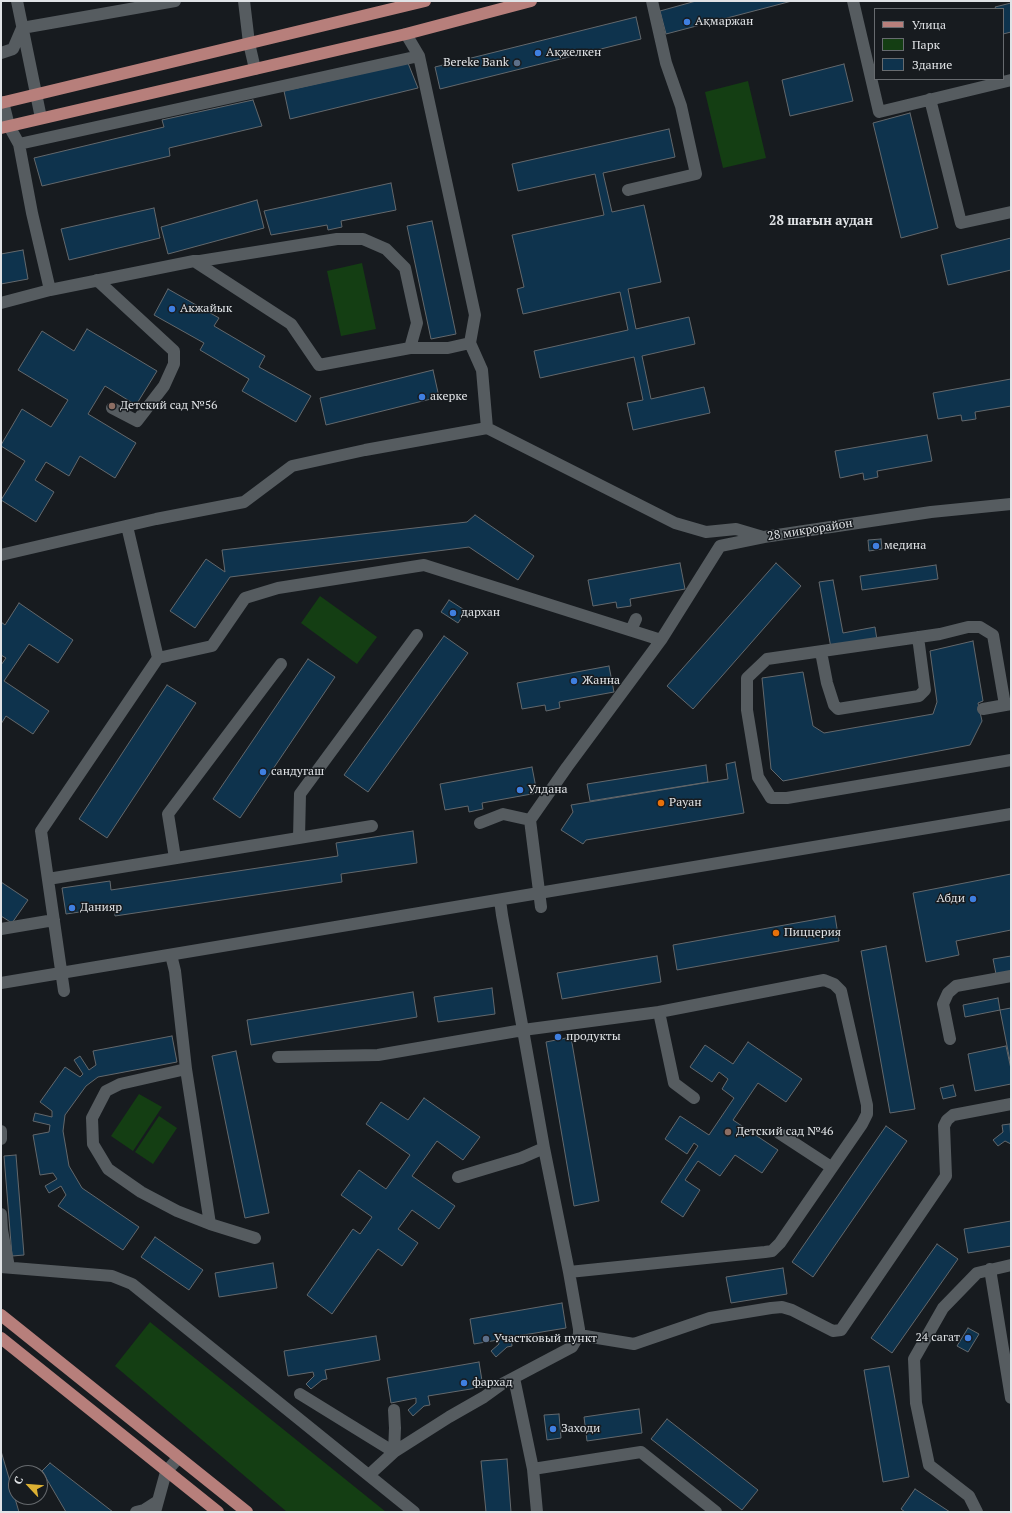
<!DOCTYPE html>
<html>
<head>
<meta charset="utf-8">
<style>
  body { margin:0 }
  #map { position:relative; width:1012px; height:1513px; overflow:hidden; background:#171b1f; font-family:"PT Serif",serif }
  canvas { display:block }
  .frame { position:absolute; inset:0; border:2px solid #e0e3e6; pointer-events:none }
  .legend { position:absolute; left:874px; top:8px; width:130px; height:72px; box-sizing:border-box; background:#171b1f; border:1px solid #676b6f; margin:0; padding:5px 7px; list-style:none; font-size:12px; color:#e0e3e6 }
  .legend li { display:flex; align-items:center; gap:8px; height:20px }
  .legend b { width:20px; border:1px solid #676b6f }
  .north { position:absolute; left:8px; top:1465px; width:40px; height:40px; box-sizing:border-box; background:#171b1f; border:1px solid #676b6f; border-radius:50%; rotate:296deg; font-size:11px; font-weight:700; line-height:16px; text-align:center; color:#e0e3e6 }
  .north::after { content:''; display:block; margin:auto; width:14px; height:18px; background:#ddb133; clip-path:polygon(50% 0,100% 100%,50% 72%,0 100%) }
</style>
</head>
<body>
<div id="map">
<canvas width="1012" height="1513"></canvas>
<div class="frame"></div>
<ul class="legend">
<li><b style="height:5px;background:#b77f7b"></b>Улица</li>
<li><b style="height:11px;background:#143e13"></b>Парк</li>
<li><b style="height:11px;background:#0e334d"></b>Здание</li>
</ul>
<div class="north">С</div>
</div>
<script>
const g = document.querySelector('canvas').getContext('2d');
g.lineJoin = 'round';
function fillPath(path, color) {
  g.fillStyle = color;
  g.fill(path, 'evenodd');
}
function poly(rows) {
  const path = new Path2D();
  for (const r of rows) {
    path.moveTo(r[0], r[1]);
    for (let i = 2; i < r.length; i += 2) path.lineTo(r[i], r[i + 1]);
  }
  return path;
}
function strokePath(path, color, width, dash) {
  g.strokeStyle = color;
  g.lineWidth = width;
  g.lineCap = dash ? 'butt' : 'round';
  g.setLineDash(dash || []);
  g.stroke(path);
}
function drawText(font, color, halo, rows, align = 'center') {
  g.font = font + ' "PT Serif",serif';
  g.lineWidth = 3;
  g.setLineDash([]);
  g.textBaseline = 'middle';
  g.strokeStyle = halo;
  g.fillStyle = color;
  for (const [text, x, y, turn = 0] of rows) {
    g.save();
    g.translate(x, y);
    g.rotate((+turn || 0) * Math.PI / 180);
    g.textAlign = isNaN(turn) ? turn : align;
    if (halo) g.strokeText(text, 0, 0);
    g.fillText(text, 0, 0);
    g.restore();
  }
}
const green = poly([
  [748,81,766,158,723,168,705,92],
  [362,263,376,329,341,336,327,271],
  [320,596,377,637,357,664,301,623],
  [139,1094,162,1107,133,1151,111,1136],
  [159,1116,177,1128,153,1164,135,1152],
  [150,1322,386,1512,287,1512,115,1366]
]);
const building = poly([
  [696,1,792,1,666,34,660,11,696,1],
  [1011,3,1011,32,1003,34,1003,9,996,9,995,7,1011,3],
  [636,17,641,39,440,89,435,67,636,17],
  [408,63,418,88,290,119,284,91,408,63],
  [844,64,853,101,790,116,782,80,844,64],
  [253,100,262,126,169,148,170,156,42,186,34,158,164,127,162,120,253,100],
  [910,113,938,228,901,238,873,123,910,113],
  [669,129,675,157,603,173,612,212,644,205,661,282,628,289,636,329,689,317,695,344,642,356,651,399,704,387,710,413,633,430,627,403,643,400,634,357,540,378,534,351,628,330,620,292,523,314,517,289,524,287,512,235,604,215,595,174,518,191,512,164,669,129],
  [391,183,396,210,341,221,342,227,328,230,327,225,271,235,264,211,391,183],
  [257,200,264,228,168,254,161,227,257,200],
  [154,208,160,238,69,260,61,229,154,208],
  [432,221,456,334,431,339,407,226,432,221],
  [1011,238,1011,270,948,285,941,255,1011,238],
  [23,250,28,279,1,284,1,254,23,250],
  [168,289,219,318,214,326,265,356,259,367,311,396,296,422,242,391,249,379,200,350,204,343,154,315,168,289],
  [87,329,157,371,136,405,105,386,88,414,136,443,115,478,80,456,69,476,46,462,35,480,54,492,36,522,1,500,25,461,1,446,1,445,22,409,51,427,68,400,18,370,42,331,74,351,87,329],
  [433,370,439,397,326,425,320,398,433,370],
  [1011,379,1011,406,975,412,976,419,962,421,961,415,938,419,933,393,1011,379],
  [927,435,932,461,877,471,878,477,864,480,863,473,840,478,835,451,927,435],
  [475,515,534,556,518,580,469,547,230,577,195,628,170,611,206,559,225,572,222,550,467,522,475,515],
  [881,539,882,549,869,551,868,540,881,539],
  [680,563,685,589,630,599,631,606,617,608,616,602,593,606,588,580,680,563],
  [776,563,801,586,693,709,667,686,776,563],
  [936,565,938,579,862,590,860,576,936,565],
  [833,580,843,633,875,627,877,640,831,648,819,582,833,580],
  [449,600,466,611,458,623,441,612,449,600],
  [19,603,73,640,58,663,29,644,4,681,49,711,33,734,6,716,1,724,1,665,6,658,1,655,1,622,5,625,19,603],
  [444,636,468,653,368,792,344,775,444,636],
  [973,641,983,701,978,703,982,721,970,745,783,781,771,769,762,678,803,672,813,726,824,733,933,714,937,702,930,651,973,641],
  [308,659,335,677,240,818,213,799,308,659],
  [609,666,614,692,559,702,560,708,546,711,545,705,522,709,517,683,609,666],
  [167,685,196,703,107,838,79,819,167,685],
  [735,762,744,813,586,840,583,844,561,830,573,812,571,805,728,779,726,764,735,762],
  [706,765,708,782,590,801,587,784,706,765],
  [532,767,537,793,482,803,483,809,469,812,468,806,445,810,440,784,532,767],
  [413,831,417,863,341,874,342,882,115,916,114,907,66,914,62,888,110,881,111,890,338,856,336,843,413,831],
  [1011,874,1011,930,956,941,959,955,926,962,913,893,1011,874],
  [1,882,28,900,12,923,1,916,1,882],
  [835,916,839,941,677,970,673,945,835,916],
  [886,946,915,1109,890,1113,861,951,886,946],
  [657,956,661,982,562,999,557,973,657,956],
  [1011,956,1011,971,996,974,993,959,1011,956],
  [492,988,495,1014,438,1022,434,997,492,988],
  [413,992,417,1017,251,1045,247,1020,413,992],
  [998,998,1000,1010,965,1017,963,1005,998,998],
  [1011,1008,1011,1066,1000,1010,1011,1008],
  [172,1036,177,1062,98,1077,86,1086,65,1115,63,1131,69,1166,82,1188,139,1227,123,1250,58,1206,66,1195,61,1186,49,1193,45,1186,57,1179,53,1173,40,1175,33,1135,49,1132,50,1125,33,1121,35,1113,52,1117,52,1111,40,1102,65,1067,80,1077,83,1074,74,1060,80,1056,89,1070,96,1065,93,1051,172,1036],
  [571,1037,599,1201,574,1206,546,1042,571,1037],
  [748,1042,802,1079,786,1102,758,1083,733,1120,778,1150,762,1173,735,1155,720,1176,698,1161,685,1180,700,1190,683,1217,661,1202,698,1146,694,1143,687,1154,665,1139,680,1116,709,1135,734,1098,722,1089,728,1079,719,1072,712,1082,690,1067,705,1045,733,1064,748,1042],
  [1006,1046,1011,1069,1011,1084,975,1091,968,1054,1006,1046],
  [236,1051,269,1213,245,1218,212,1056,236,1051],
  [953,1085,956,1096,943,1099,940,1088,953,1085],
  [424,1098,480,1137,463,1160,437,1141,412,1176,455,1206,439,1229,412,1210,398,1229,418,1243,402,1266,378,1249,332,1314,307,1295,353,1229,360,1234,372,1217,341,1195,359,1170,386,1189,410,1155,366,1124,381,1102,408,1120,424,1098],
  [1010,1124,1011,1144,1005,1141,998,1146,993,1140,1003,1132,1002,1125,1010,1124],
  [886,1126,907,1141,813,1277,792,1262,886,1126],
  [16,1155,24,1255,12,1256,4,1156,16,1155],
  [1011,1221,1011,1246,968,1253,964,1229,1011,1221],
  [155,1237,203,1270,189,1290,141,1257,155,1237],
  [937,1244,958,1259,892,1353,871,1338,937,1244],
  [273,1263,277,1288,219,1297,215,1273,273,1263],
  [783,1268,787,1294,731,1303,726,1277,783,1268],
  [562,1303,566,1328,511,1337,512,1346,507,1347,496,1357,491,1351,499,1344,498,1340,474,1344,470,1319,562,1303],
  [968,1328,979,1334,968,1352,957,1346,968,1328],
  [376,1336,380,1360,325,1370,327,1379,322,1380,311,1389,306,1384,314,1376,313,1372,288,1376,284,1351,376,1336],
  [479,1362,483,1387,428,1396,430,1405,424,1406,413,1416,408,1410,416,1403,416,1398,391,1403,387,1378,479,1362],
  [889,1366,909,1477,883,1482,864,1370,889,1366],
  [639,1409,642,1433,587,1441,584,1417,639,1409],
  [559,1414,561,1438,547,1440,544,1415,559,1414],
  [667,1419,758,1490,742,1510,651,1439,667,1419],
  [1,1451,19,1512,1,1512,1,1451],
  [507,1459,511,1512,486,1512,481,1461,507,1459],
  [50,1463,113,1512,66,1512,42,1471,50,1463],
  [915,1489,950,1512,905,1512,901,1509,915,1489]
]);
const minor = poly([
  [17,1,41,118],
  [244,1,249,43,255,69],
  [853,1,879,112,1011,80],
  [406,34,419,56,475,315,470,343,448,348,410,348],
  [1,53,13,49,22,28,175,1],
  [930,99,961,223,1011,212],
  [19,144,419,56],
  [628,190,696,174,681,106,666,63,652,1],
  [97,280,174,351,174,364,164,386,137,421,112,408],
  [50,290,194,261,200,261,337,239,363,239,386,249,405,268,417,323,410,348,319,365,291,324,194,261],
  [1,303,50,290,32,213,19,144,9,126,3,102],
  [470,343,482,370,487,428,675,523,706,532,736,529,763,537],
  [127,526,158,658],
  [1,555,156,519,244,502,292,466,365,450,487,428],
  [631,630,636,619],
  [661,640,720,546,764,537,931,512,1011,504],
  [821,652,827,683,834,705,838,709,919,696,925,690,918,637],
  [1005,705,993,635,980,627,968,627,940,634,767,659,747,678,747,710,758,777,771,798,787,798,1011,760],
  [983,709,1011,704],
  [480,823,503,814,530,820],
  [299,838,300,794,417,635],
  [175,858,168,814,281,664],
  [48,879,372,826],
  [1,929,54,920],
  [171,955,175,971,186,1069,120,1084,106,1091,92,1118,93,1144,108,1169,141,1192,177,1211,210,1224,255,1238],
  [1,983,1011,814],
  [64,991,41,831,158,658,212,646,245,598,278,588,424,565,661,640,567,767,530,820,541,907],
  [950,1039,943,1004,948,993,956,986,1011,976],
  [278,1057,378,1055,523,1030,502,915,500,900],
  [186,1069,210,1224],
  [1,1131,1,1139],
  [779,1133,831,1167],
  [458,1177,521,1158,544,1148,523,1030,659,1012],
  [1,1214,2,1230,9,1267],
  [1,1267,112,1276,132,1284,414,1512],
  [990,1269,1011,1398],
  [569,1272,765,1252,772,1251,780,1243,862,1124,867,1114,867,1105,841,991,834,984,824,980,659,1012,674,1083,694,1098],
  [579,1335,634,1344,710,1318,771,1308,782,1307,792,1310,833,1331,841,1330,946,1176,944,1126,947,1120,953,1115,1011,1104],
  [514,1378,533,1469,537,1512],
  [300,1394,394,1452,449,1417,484,1397,502,1384,572,1347,579,1335,579,1329,569,1272,544,1148],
  [533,1469,641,1452,716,1512],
  [369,1475,394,1452,395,1428,394,1410],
  [136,1512,144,1510,158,1501],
  [155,1512,166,1472,178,1458],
  [977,1512,969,1496,929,1465,916,1403,914,1359,943,1308,977,1273,1011,1265]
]);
const major = poly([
  [1,103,425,1],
  [1,128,406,34,531,1],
  [1,1315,247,1512],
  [1,1338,218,1512]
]);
const markers = [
  [687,22,4,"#3f7fe0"],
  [538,53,4,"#3f7fe0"],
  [517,63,4,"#5c6f8a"],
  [172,309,4,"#3f7fe0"],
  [422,397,4,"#3f7fe0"],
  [112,406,4,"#8d6e63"],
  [876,546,4,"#3f7fe0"],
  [453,613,4,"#3f7fe0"],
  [574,681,4,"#3f7fe0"],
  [263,772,4,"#3f7fe0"],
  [520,790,4,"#3f7fe0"],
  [661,803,4,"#e8710a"],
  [973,899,4,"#3f7fe0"],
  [72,908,4,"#3f7fe0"],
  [776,933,4,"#e8710a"],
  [558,1037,4,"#3f7fe0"],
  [728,1132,4,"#8d6e63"],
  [968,1338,4,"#3f7fe0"],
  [486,1339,4,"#5c6f8a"],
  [464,1383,4,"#3f7fe0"],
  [553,1429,4,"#3f7fe0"]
];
const poiNames = [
  ["Ақмаржан",695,22],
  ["Ақжелкен",546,53],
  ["Bereke Bank",509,63,"right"],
  ["Акжайык",180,309],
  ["акерке",430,397],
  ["Детский сад №56",120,406],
  ["медина",884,546],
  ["дархан",461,613],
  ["Жанна",582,681],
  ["сандугаш",271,772],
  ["Улдана",528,790],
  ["Рауан",669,803],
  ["Абди",965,899,"right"],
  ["Данияр",80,908],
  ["Пиццерия",784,933],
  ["продукты",566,1037],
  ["Детский сад №46",736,1132],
  ["24 сагат",960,1338,"right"],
  ["Участковый пункт",494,1339],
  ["фархад",472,1383],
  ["Заходи",561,1429]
];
const streetNames = [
  ["28 микрорайон",810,530,-9]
];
const neighbourhoodNames = [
  ["28 шағын аудан",821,221]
];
fillPath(green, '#143e13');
fillPath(building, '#0e334d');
strokePath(building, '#63686c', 1);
strokePath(minor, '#565c60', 12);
strokePath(major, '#b77f7b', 12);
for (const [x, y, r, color] of markers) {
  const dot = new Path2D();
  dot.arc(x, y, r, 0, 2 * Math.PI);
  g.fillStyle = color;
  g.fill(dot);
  strokePath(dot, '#171b1f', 1.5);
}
drawText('12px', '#e0e3e6', '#171b1f', poiNames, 'left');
drawText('12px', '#e0e3e6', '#171b1f', streetNames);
drawText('bold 13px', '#e0e3e6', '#171b1f', neighbourhoodNames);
</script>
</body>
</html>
